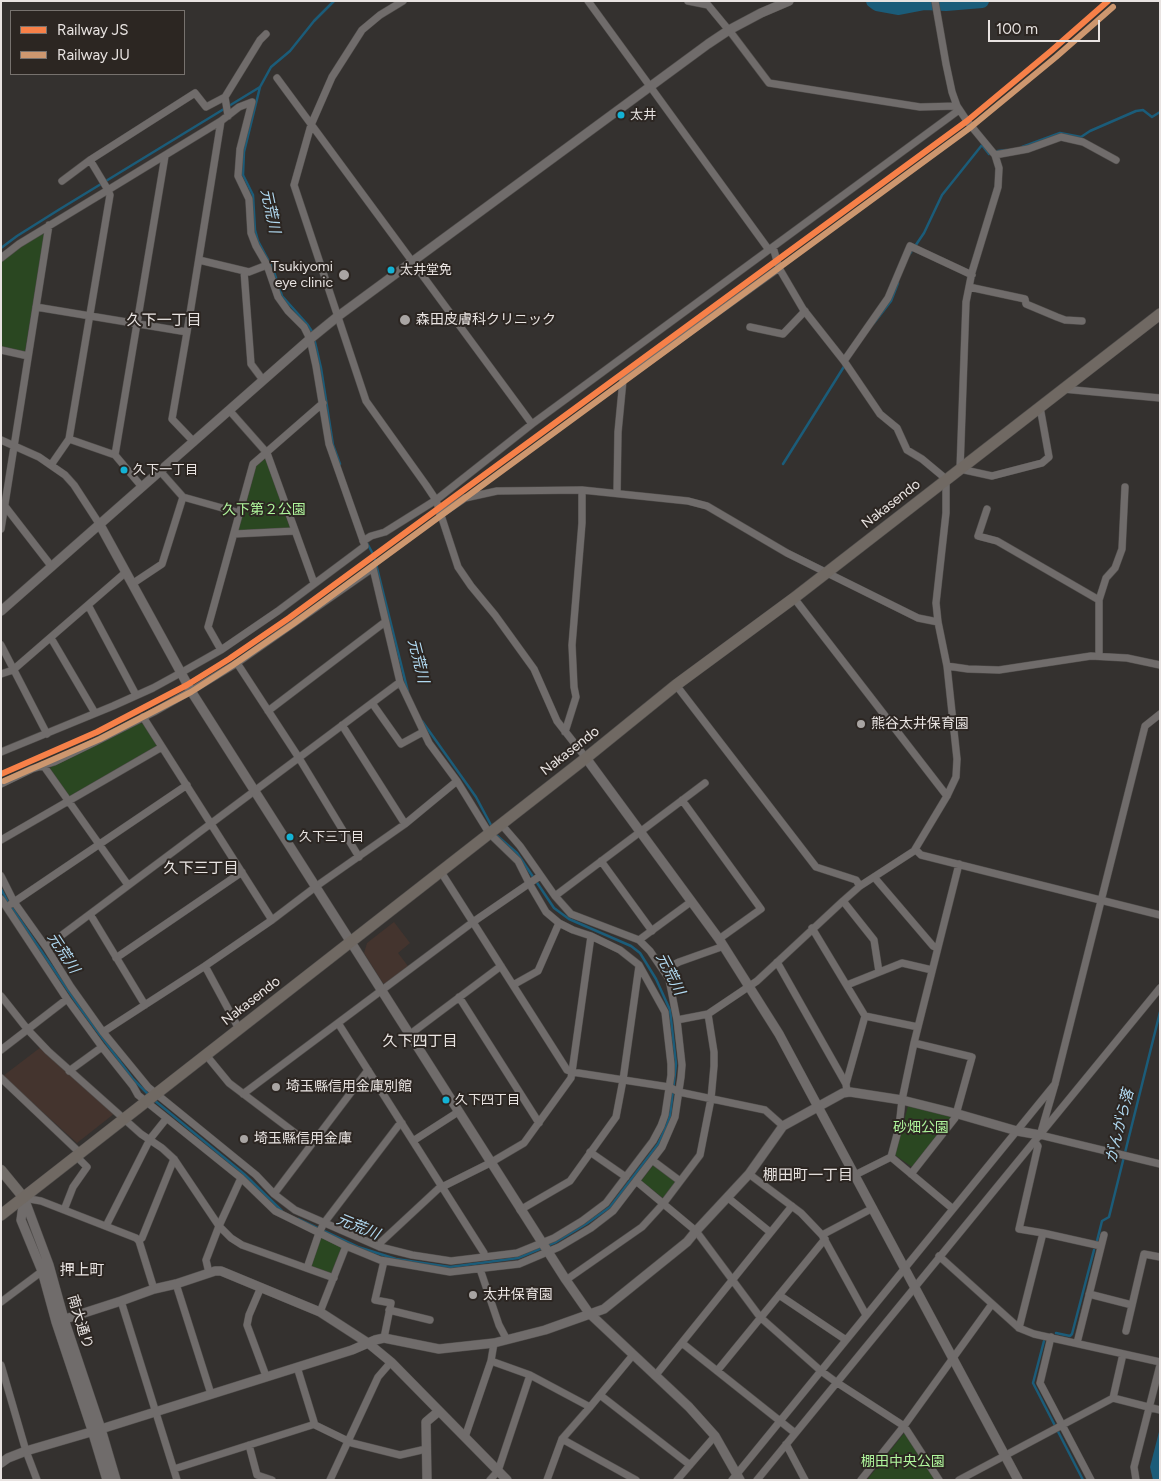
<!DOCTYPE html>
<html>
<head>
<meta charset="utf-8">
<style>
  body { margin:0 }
  #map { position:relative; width:1161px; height:1481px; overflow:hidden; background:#34312f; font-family:Figtree,sans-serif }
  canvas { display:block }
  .frame { position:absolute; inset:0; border:2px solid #e8e3e1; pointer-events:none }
  .legend { position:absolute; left:10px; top:10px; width:175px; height:65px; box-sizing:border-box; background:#2c2622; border:1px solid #77726e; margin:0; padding:6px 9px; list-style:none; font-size:15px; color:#e8e3e1 }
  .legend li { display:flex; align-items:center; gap:10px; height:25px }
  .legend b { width:25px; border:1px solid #77726e }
  .scale { position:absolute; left:988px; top:20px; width:112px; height:22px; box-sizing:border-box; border:2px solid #e8e3e1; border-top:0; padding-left:6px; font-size:15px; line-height:18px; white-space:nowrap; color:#e8e3e1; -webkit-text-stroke:4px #2c2622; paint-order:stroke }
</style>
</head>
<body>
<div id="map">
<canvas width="1161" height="1481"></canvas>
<div class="frame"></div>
<ul class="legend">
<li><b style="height:6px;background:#f78048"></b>Railway JS</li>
<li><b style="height:6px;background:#cd976f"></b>Railway JU</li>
</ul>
<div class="scale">100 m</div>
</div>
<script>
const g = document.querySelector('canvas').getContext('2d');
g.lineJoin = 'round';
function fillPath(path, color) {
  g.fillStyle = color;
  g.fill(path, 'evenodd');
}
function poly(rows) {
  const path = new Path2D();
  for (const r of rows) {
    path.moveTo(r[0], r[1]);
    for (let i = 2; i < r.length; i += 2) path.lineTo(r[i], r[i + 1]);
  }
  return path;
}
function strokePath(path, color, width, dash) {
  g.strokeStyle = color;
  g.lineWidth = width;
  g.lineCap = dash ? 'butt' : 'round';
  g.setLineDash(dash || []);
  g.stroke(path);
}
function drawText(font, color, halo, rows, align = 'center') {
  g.font = font + ' Figtree,"Noto Sans JP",sans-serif';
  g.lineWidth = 4;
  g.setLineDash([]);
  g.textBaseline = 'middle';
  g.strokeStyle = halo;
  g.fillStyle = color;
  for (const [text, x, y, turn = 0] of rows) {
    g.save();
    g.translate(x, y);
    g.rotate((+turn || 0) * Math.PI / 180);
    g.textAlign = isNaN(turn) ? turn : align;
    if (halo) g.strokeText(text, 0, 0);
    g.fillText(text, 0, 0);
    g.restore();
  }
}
const commercial = poly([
  [394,922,410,943,398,953,408,966,386,983,383,983,364,953,367,943],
  [41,1047,115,1113,77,1143,3,1076]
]);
const green = poly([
  [45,231,25,352,1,347,1,261,17,249],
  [266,458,290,528,238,531,256,466],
  [139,723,144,724,158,746,69,797,50,770,51,766],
  [908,1106,951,1117,912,1167,895,1155],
  [655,1163,677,1180,663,1198,641,1181],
  [321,1237,340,1246,341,1249,331,1274,310,1267],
  [905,1432,935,1480,867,1480]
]);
const water = poly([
  [1160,1428,1160,1480,1153,1480,1150,1467]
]);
const stream = poly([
  [1022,147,1060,133,1081,137,1090,131,1136,111,1143,110,1152,117,1160,112],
  [1,248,17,236,60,209,260,87],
  [909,255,924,233,942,195,982,145,989,154,998,151,1006,150],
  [874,323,891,301,898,283],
  [313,333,307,324,282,296,273,269,258,241,255,230,253,195,243,175,244,152,260,87,271,67,290,51,314,21,334,1],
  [314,338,321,368,333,445,340,464],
  [783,464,845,365],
  [367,543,374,556,408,692],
  [422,721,476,797,492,827],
  [1,889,8,902,80,1008,133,1079,150,1096],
  [154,1100,244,1174,282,1211],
  [298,1219,358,1247,396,1259,450,1267,518,1258,556,1242,586,1224,610,1207,658,1144,666,1127,670,1116,676,1064,670,1010,656,979,640,953,631,946,569,919,554,908,517,853,495,834],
  [1097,1241,1102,1221,1109,1217,1160,1012],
  [1056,1333,1070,1336,1072,1334,1094,1250],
  [1044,1341,1033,1383,1083,1480]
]);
const river = poly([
  [873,1,877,4,899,8,925,3,946,4,982,1]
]);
const minor = poly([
  [403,1,380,15,362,30,332,77,311,125,294,185,366,401,426,485,436,500,458,567,471,586,495,615,534,669,557,721,586,758],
  [588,1,769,250],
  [688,1,708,5,732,34,769,83,920,107,957,106],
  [935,1,946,64,952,92,957,106,967,121,995,155,999,168,998,187,972,272,966,302,960,469,992,476,1042,463,1049,457,1040,407],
  [277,78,532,424],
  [228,116,225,97,260,40,266,34],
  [995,155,1028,149,1061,137,1083,142,1116,160],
  [62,181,90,160,195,93,206,107,225,97],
  [1,258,19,244,108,190,90,160],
  [199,260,249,272,267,265],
  [244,271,251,364,263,380],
  [969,287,1025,299,1026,304,1057,317,1065,320,1082,321],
  [36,307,187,332,172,419,194,442],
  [750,327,783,334,805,311],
  [1,350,28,356],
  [844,361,888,298,910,246,972,275],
  [1063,389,1160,398],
  [229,410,267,453,314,583],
  [69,439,115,455,142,487],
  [1,440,39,457,65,475,74,485,100,525],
  [115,455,165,156],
  [51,465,69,439,110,195,108,190,221,121,187,332],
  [617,493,618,432,623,380,779,268],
  [183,497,240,513],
  [4,505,52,567],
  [987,509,978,536,997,541,1099,600],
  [440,515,465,498,497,491,582,490,688,501,707,506,787,553,918,618,938,622],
  [1,529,49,225],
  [234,534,295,531],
  [363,541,371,536,385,532,436,500,532,424,959,110],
  [132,584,162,564,183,497,160,471],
  [794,598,947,796],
  [88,605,136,695],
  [51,638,95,713],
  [1,645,47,734],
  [221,650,208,627,253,464,323,403],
  [1099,656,1099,600,1106,578,1115,568,1122,549,1125,487],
  [237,663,299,758,359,857],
  [947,666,968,669,999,670,1091,656,1127,658,1160,665],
  [1,674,13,670,126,572],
  [676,685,816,867,856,880,860,886],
  [372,703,401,744,423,732],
  [268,711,385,622],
  [143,717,272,920],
  [342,725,405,824],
  [565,732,576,697,574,687,572,645,582,523,582,490],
  [1,752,113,706,153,688,184,671,221,650,278,611,365,546,329,444,316,366,310,339,304,327,288,311,278,297,267,265,256,246,251,233,249,199,238,176,240,149,252,102,239,107,221,121],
  [43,765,128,885],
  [1,784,32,769,54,762,95,742,154,712,191,691,237,663,373,568,400,682,429,743,457,781,489,833,518,861,529,883,546,912,559,923,573,930,591,936,572,1072,669,1087,679,1092,765,1110,783,1126],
  [682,800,761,909,719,939],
  [501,824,520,846,555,896,571,914,639,940,650,951,669,979,677,1020],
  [1,840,162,747],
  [916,850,921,855,1160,915],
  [601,861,652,931],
  [1,876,14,902,46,947,71,987,103,1032,148,1087,256,1175,274,1194,295,1210,380,1247,412,1255,451,1261,517,1253,554,1238,582,1221,606,1203,653,1141,661,1126,665,1115,671,1075,671,1064,665,1012,639,965,620,950,591,936],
  [874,877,933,946,937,948],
  [555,896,705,783],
  [1,899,67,999,102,1047,133,1086,138,1095,241,1178,219,1226,206,1260,209,1273],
  [843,901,874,940,879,972],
  [11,904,187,785],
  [90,914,145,1005],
  [812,928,865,1016,846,1084,847,1092],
  [639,940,692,901],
  [46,947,400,682],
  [116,958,242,872],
  [777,962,846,1084],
  [205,966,239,1029],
  [663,970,679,962,724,946],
  [513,985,538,971,559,923],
  [847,985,902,963,932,970],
  [1,996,28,1030,48,1051,141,1134,162,1148,174,1159,219,1226,231,1238,242,1245,334,1278],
  [459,997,539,1123],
  [865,1016,918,1027],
  [338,1023,484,1253,484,1257],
  [103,1032,205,966,272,920,318,885,405,824,457,781],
  [409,1035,501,966],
  [1,1050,67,999],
  [206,1055,229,1083,311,1145],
  [69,1071,102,1047],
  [1,1078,80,1153],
  [243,1094,473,922,540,876],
  [1041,1132,1055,1084,1145,726,1160,714],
  [1040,1135,1160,1164],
  [413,1141,458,1112],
  [590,1152,626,1177],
  [891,1157,953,1209],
  [652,1160,680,1181],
  [749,1174,801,1213,822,1235,866,1315],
  [911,1174,955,1118,972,1057,914,1043],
  [855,1175,891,1157,899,1127,902,1100,914,1043,959,864],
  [241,1178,275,1211,346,1246,380,1260,450,1272,519,1264,559,1247,591,1228,613,1211,662,1147,675,1117,681,1077,682,1065,677,1020,708,1014,757,981,843,901,860,886,914,851,947,796,956,777,957,759,947,666,938,622,936,603,946,513,946,479,922,459,907,450,897,428,880,414,844,361,803,309,779,268,773,247],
  [636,1181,696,1231,760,1317,821,1371,836,1382,904,1426,939,1480],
  [274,1194,368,1070],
  [727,1197,770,1232],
  [24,1198,41,1201,136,1238,139,1241,154,1289],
  [64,1210,73,1187,87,1167,76,1156],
  [520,1210,570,1181,616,1117,623,1080,639,966],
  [106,1226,150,1139,166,1119],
  [1043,1233,1101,1246],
  [822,1235,873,1208],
  [139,1240,142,1238,174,1159],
  [380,1247,381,1242,438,1189,490,1163,524,1143,571,1078,572,1072,567,1070,441,872],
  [939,1256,1019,1328,1034,1334,1160,1362],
  [307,1268,319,1233,324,1223,398,1126,402,1123],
  [480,1269,499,1325,507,1340],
  [566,1280,642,1227,663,1204,700,1155,711,1099,714,1066,714,1052,708,1014],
  [176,1284,211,1394],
  [261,1287,249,1315,247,1325,266,1376],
  [1089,1294,1132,1305],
  [779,1295,846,1340],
  [121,1301,177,1480],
  [1,1302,45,1269],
  [389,1310,430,1320],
  [320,1312,346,1246],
  [1019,1328,1043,1233,1019,1229,1038,1146,1035,1142],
  [1126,1331,1144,1254,1160,1257],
  [1051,1337,1040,1383,1091,1480],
  [384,1338,391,1303,375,1300,384,1261],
  [682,1343,795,1433],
  [1077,1343,1104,1235],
  [491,1361,530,1375,590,1407],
  [1,1365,26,1451,37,1480],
  [717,1371,825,1239],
  [655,1376,792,1206],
  [600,1395,690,1465],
  [1113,1398,1123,1354],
  [313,1424,352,1443,400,1455,426,1449],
  [465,1437,491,1361,494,1343],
  [562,1439,636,1480],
  [786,1444,805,1480],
  [249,1445,257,1475,272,1480],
  [174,1469,312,1425,314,1422,297,1367],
  [330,1480,378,1377,391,1362],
  [490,1480,498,1471,530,1375],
  [547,1480,562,1439,590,1407,633,1355],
  [677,1480,715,1436],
  [732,1480,1055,1084],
  [757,1480,1160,988],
  [861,1480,904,1426,992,1304],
  [959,1480,1113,1398,1160,1410],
  [1136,1480,1134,1467,1160,1365]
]);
const tertiary = poly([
  [100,525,191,691,566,1280,589,1313,689,1407,715,1436,740,1480],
  [1,611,310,339,337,317,708,44,729,30,761,13,789,1],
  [586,758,719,939,779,1034,1018,1480],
  [24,1198,49,1265,64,1319,101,1429,116,1480],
  [24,1198,21,1220,42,1271,56,1322,91,1427,107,1480],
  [56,1322,121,1301,154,1289,176,1284,215,1271,221,1271,320,1312,368,1343,391,1362,507,1480],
  [1,1463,8,1458,26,1451,101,1429,352,1350,375,1340,384,1338,439,1349,494,1343,545,1330,604,1309,687,1242,696,1231,749,1174,783,1126,843,1093,850,1092,902,1100,958,1114,1017,1131,1040,1135],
  [427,1480,426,1422,439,1411]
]);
const secondary = poly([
  [1,1170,24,1198]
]);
const trunk = poly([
  [1,1215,586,758,676,685,794,598,1160,314]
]);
const rail1 = poly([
  [1,774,97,732,187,685,229,659,289,618,967,121,1051,51,1108,1]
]);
const rail2 = poly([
  [4,781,100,739,191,692,233,665,293,624,971,127,1056,57,1113,7]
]);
const markers = [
  [621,115,4.5,"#13b2d5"],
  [391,270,4.5,"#13b2d5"],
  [344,275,6,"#a9a5a3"],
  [405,320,6,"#a9a5a3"],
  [124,470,4.5,"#13b2d5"],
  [861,724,5,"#a9a5a3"],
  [290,837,4.5,"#13b2d5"],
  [276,1087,5,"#a9a5a3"],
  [446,1100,4.5,"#13b2d5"],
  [244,1139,5,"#a9a5a3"],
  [473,1295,5,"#a9a5a3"]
];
const busNames = [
  ["太井",630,115],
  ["太井堂免",400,270],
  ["久下一丁目",133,470],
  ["久下三丁目",299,837],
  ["久下四丁目",455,1100]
];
const poiNames = [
  ["Tsukiyomi",333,267,"right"],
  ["eye clinic",333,283,"right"],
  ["森田皮膚科クリニック",416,320],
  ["熊谷太井保育園",871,724],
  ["埼玉縣信用金庫別館",286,1087],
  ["埼玉縣信用金庫",254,1139],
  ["太井保育園",483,1295]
];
const streetNames = [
  ["Nakasendo",891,504,-38],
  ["Nakasendo",570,751,-38],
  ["Nakasendo",251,1001,-38],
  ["南大通り",80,1322,73]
];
const parkNames = [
  ["久下第２公園",264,510],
  ["砂畑公園",921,1128],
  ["棚田中央公園",903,1462]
];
const waterNames = [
  ["元荒川",270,211,78],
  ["元荒川",418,661,76],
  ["元荒川",63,953,57],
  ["元荒川",670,974,63],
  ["がんがら落",1120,1126,-76],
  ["元荒川",358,1227,22]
];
const neighbourhoodNames = [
  ["久下一丁目",164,321],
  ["久下三丁目",201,869],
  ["久下四丁目",420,1042],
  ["棚田町一丁目",808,1176],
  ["押上町",82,1271]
];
fillPath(commercial, '#44342e');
fillPath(green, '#2a4721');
fillPath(water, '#1b5c79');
strokePath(stream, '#1b5c79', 2.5);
strokePath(river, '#1b5c79', 14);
strokePath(minor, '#514e4c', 8);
strokePath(tertiary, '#514e4c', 10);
strokePath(secondary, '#514e4c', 11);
strokePath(trunk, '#514e4c', 12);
strokePath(minor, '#706c6b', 7);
strokePath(tertiary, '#706c6b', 9);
strokePath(secondary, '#706b67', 10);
strokePath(trunk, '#706963', 11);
strokePath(rail1, '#f78048', 6);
strokePath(rail2, '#cd976f', 6);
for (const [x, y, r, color] of markers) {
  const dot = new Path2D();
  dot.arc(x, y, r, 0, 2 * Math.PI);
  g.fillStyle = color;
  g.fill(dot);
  strokePath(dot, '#2c2622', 2);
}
drawText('13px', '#e8e3e1', '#2c2622', busNames, 'left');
drawText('14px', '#e8e3e1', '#2c2622', poiNames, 'left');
drawText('14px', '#e8e3e1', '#2c2622', streetNames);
drawText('14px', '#aff59c', '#2c2622', parkNames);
drawText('italic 15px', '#b1daf2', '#2c2622', waterNames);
drawText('15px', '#e8e3e1', '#2c2622', neighbourhoodNames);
</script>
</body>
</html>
